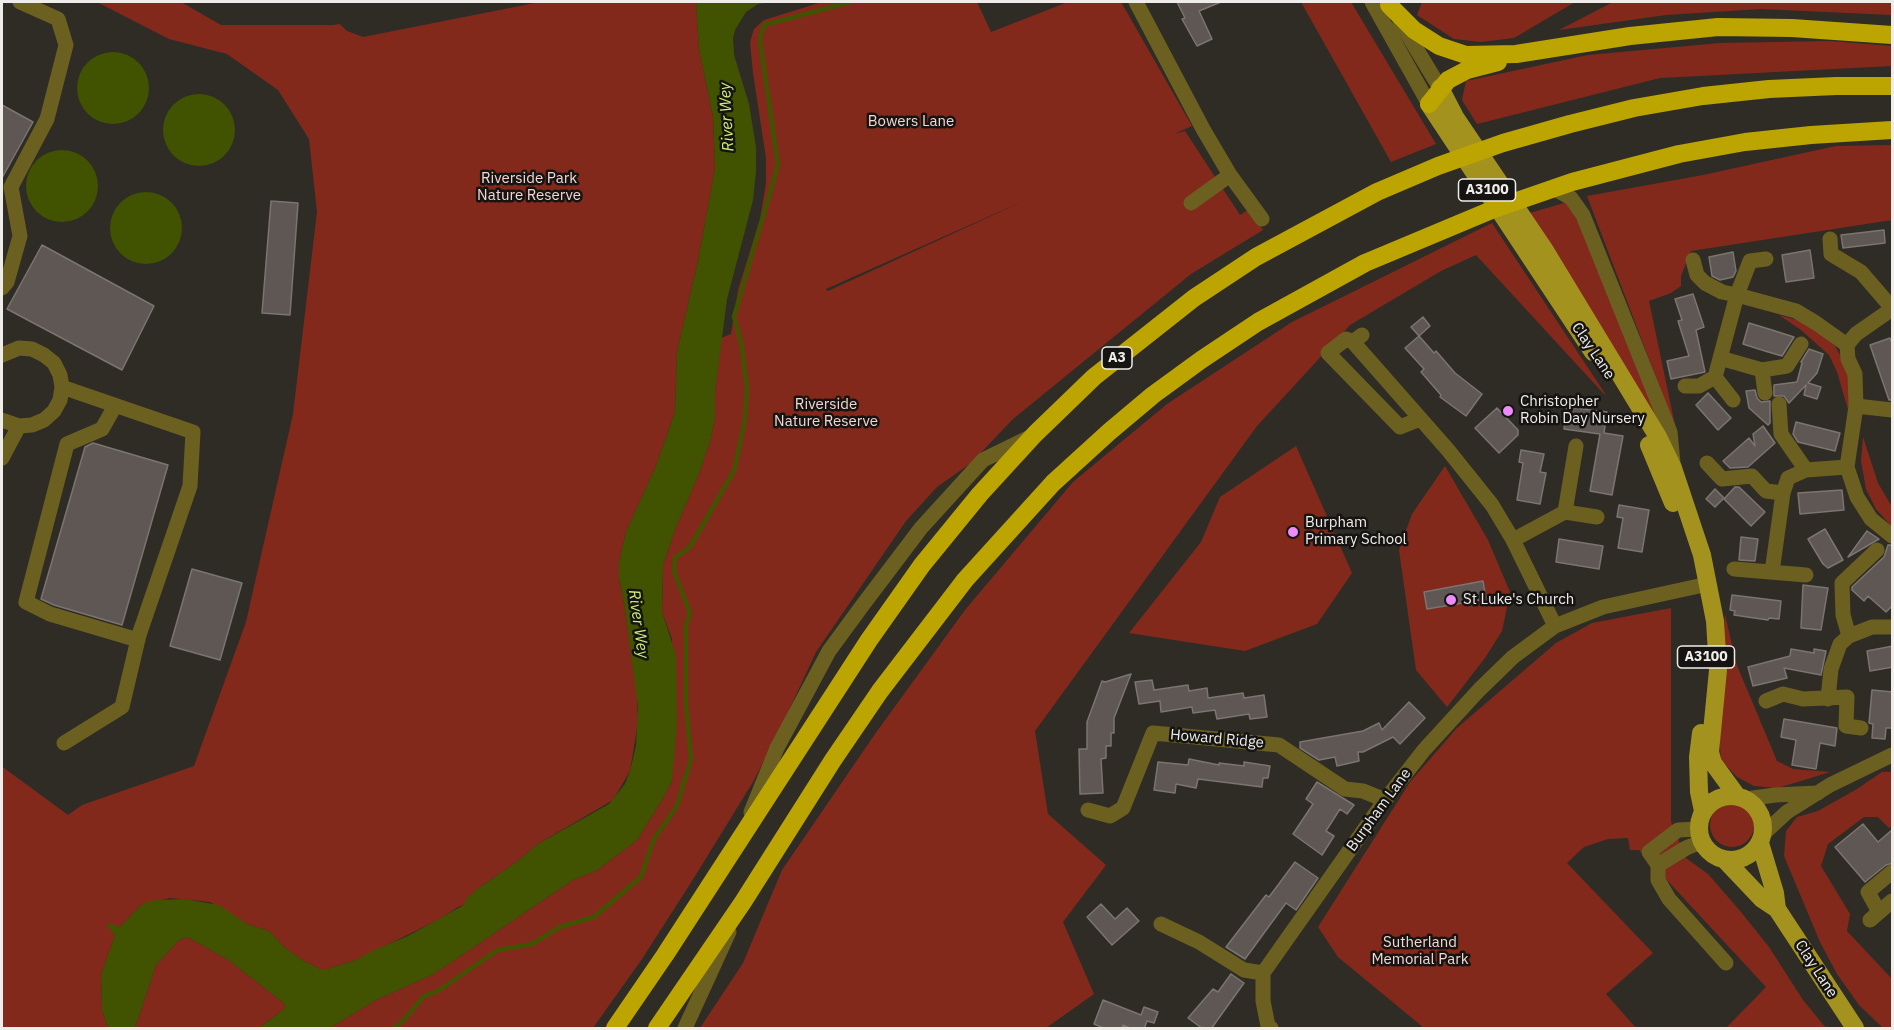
<!DOCTYPE html>
<html>
<head>
<meta charset="utf-8">
<style>
  body { margin:0 }
  #map { position:relative; width:1894px; height:1030px; overflow:hidden; background:#2f2c26; font-family:"IBM Plex Sans",sans-serif }
  canvas { display:block }
  .frame { position:absolute; inset:0; border:3px solid #efedea; pointer-events:none }
</style>
</head>
<body>
<div id="map">
<canvas width="1894" height="1030"></canvas>
<div class="frame"></div>
</div>
<script>
const g = document.querySelector('canvas').getContext('2d');
g.lineJoin = 'round';
function fillPath(path, color) {
  g.fillStyle = color;
  g.fill(path, 'evenodd');
}
function poly(rows) {
  const path = new Path2D();
  for (const r of rows) {
    if (r.length === 3) {
      path.moveTo(r[0] + r[2], r[1]);
      path.arc(r[0], r[1], r[2], 0, 2 * Math.PI);
      continue;
    }
    path.moveTo(r[0], r[1]);
    for (let i = 2; i < r.length; i += 2) path.lineTo(r[i], r[i + 1]);
  }
  return path;
}
function strokePath(path, color, width, dash) {
  g.strokeStyle = color;
  g.lineWidth = width;
  g.lineCap = dash ? 'butt' : 'round';
  g.setLineDash(dash || []);
  g.stroke(path);
}
function drawText(font, color, halo, rows, align = 'center') {
  g.font = font + ' "IBM Plex Sans",sans-serif';
  g.lineWidth = 5;
  g.setLineDash([]);
  g.textBaseline = 'middle';
  g.strokeStyle = halo;
  g.fillStyle = color;
  for (const [text, x, y, turn = 0] of rows) {
    g.save();
    g.translate(x, y);
    g.rotate((+turn || 0) * Math.PI / 180);
    g.textAlign = isNaN(turn) ? turn : align;
    if (halo) g.strokeText(text, 0, 0);
    g.fillText(text, 0, 0);
    g.restore();
  }
}
const green = poly([
  [97,2,181,2,221,25,333,25,340,24,347,31,363,37,540,2,696,2,699,49,713,117,715,168,698,261,677,352,675,412,656,466,626,532,619,562,619,579,624,603,637,694,638,722,630,771,613,800,538,844,519,860,476,890,464,905,458,907,440,919,356,960,327,969,320,969,304,961,285,948,269,931,247,924,210,902,170,898,140,906,120,927,113,926,112,930,115,935,101,975,102,1010,108,1028,2,1028,2,768,4,768,68,815,82,805,194,766,246,622,293,414,317,212,309,139,278,90,227,54,169,39],
  [822,2,977,2,991,32,1068,2,1121,2,1192,126,1174,134,1185,131,1240,215,1248,210,1263,230,1191,274,1013,419,971,463,937,487,906,521,816,652,781,727,753,782,692,881,642,959,593,1028,330,1028,376,1000,434,974,573,880,596,871,637,840,665,795,672,780,673,754,672,639,662,612,663,565,675,530,700,471,711,438,715,417,715,392,721,338,731,334,738,290,760,219,766,183,766,158,753,73,750,42,754,29,764,20],
  [1028,199,828,291,826,290,826,289],
  [1301,2,1351,2,1436,144,1391,162],
  [1422,2,1575,2,1514,38,1481,42,1454,39,1417,15],
  [1613,2,1892,2,1892,15,1761,9,1666,15,1559,30],
  [1831,41,1892,46,1892,66,1660,78,1477,124,1462,100,1466,81,1588,55,1720,43],
  [1892,145,1892,220,1691,251,1681,276,1681,286,1671,293,1649,301,1676,430,1587,196,1703,175,1836,146],
  [1571,201,1664,430,1530,213],
  [1492,223,1606,395,1603,393,1476,255,1441,271,1350,325,1257,426,1035,731,1048,814,1106,865,1063,922,1094,994,1046,1028,700,1028,743,963,782,870,875,734,965,610,1073,482,1167,404,1292,322],
  [1779,315,1807,323,1835,346,1846,365,1851,379,1849,413,1837,372,1829,355,1801,330],
  [1863,437,1878,483,1892,507,1892,527,1876,509,1866,489,1861,461],
  [1296,446,1352,573,1317,624,1245,651,1129,633,1201,542,1220,497],
  [1445,466,1488,540,1510,592,1502,631,1485,658,1447,707,1416,670,1399,550,1412,514],
  [1671,608,1671,822,1686,858,1708,874,1741,912,1769,947,1803,1000,1826,1028,1726,1028,1766,987,1639,850,1630,850,1628,838,1608,839,1584,847,1567,863,1653,953,1606,994,1636,1028,1424,1028,1338,957,1318,927,1410,782,1457,728,1556,643,1592,623],
  [1725,614,1736,663,1777,761,1793,769,1830,772,1778,788,1754,786,1737,777,1721,760,1719,733],
  [1882,772,1892,772,1892,826,1889,828,1878,817,1864,817,1828,844,1821,866,1850,914,1847,931,1892,979,1892,1028,1883,1028,1859,1005,1837,974,1820,942,1784,856,1786,831,1797,817,1818,811,1857,789],
  [1732,825,22],
  [187,937,227,959,285,1004,284,1009,259,1028,135,1028,156,965,179,940]
]);
const water = poly([
  [696,2,773,2,758,4,746,12,735,30,733,38,734,55,749,104,756,147,756,172,753,200,727,299,715,392,715,417,711,438,700,471,675,530,663,565,662,612,676,655,677,725,672,780,665,795,637,840,596,871,573,880,434,974,376,1000,330,1028,259,1028,284,1009,285,1004,227,959,187,937,179,940,156,965,135,1028,108,1028,102,1010,101,975,115,935,107,926,109,923,120,927,140,906,147,902,157,900,184,899,219,905,247,924,269,931,285,948,304,961,320,969,327,969,356,960,374,950,408,936,464,905,466,899,476,890,519,860,538,844,609,804,625,784,630,771,636,746,638,707,624,603,619,579,619,562,626,532,656,466,675,412,677,352,698,261,715,168,713,117,699,49],
  [113,88,36],
  [199,130,36],
  [62,186,36],
  [146,228,36]
]);
const stream = poly([
  [394,1028,404,1020,424,996,438,991,498,950,532,944,560,927,594,917,641,877,654,839,677,806,691,759,686,705,686,625,690,613,674,571,675,558,690,547,734,471,745,420,747,387,741,342,734,317,778,165,760,40,764,25,851,2]
]);
const building = poly([
  [1177,2,1221,2,1199,11,1212,39,1197,46,1182,19,1185,18,1177,2],
  [2,105,33,122,2,178,2,105],
  [271,201,298,203,290,315,262,313,271,201],
  [1884,230,1885,243,1843,248,1841,235,1884,230],
  [42,245,154,306,122,370,7,309,42,245],
  [1810,250,1814,278,1786,282,1782,255,1810,250],
  [1733,252,1736,271,1733,277,1720,280,1712,276,1709,257,1733,252],
  [1693,294,1704,327,1696,330,1705,372,1671,379,1667,361,1689,356,1678,321,1682,320,1675,299,1693,294],
  [1423,317,1430,326,1419,336,1411,327,1423,317],
  [1749,323,1772,330,1794,337,1782,356,1765,351,1743,344,1749,323],
  [1419,336,1434,353,1436,351,1455,373,1482,394,1466,416,1440,397,1441,395,1421,372,1424,369,1405,348,1419,336],
  [1890,338,1893,346,1893,400,1889,400,1870,345,1890,338],
  [1809,349,1823,354,1817,373,1808,383,1821,387,1817,399,1804,395,1806,385,1789,403,1784,396,1774,396,1774,385,1797,382,1802,363,1801,362,1809,349],
  [1755,390,1757,398,1761,402,1770,401,1770,423,1768,425,1749,408,1746,391,1755,390],
  [1708,393,1731,418,1718,430,1696,405,1708,393],
  [1567,407,1607,412,1604,433,1623,436,1612,495,1590,491,1600,434,1564,429,1567,407],
  [1497,408,1518,430,1518,435,1499,453,1475,428,1497,408],
  [1796,422,1840,433,1835,451,1798,442,1793,434,1796,422],
  [1763,426,1775,443,1748,467,1730,468,1723,461,1749,438,1755,446,1753,434,1763,426],
  [93,443,168,465,122,625,54,605,41,599,85,447,93,443],
  [1521,450,1544,454,1540,472,1546,473,1540,504,1517,500,1523,463,1519,462,1521,450],
  [1735,487,1739,487,1765,512,1751,526,1724,499,1735,487],
  [1715,489,1724,498,1715,507,1706,499,1715,489],
  [1842,490,1844,510,1800,514,1798,493,1842,490],
  [1619,505,1649,510,1642,552,1618,548,1623,518,1617,517,1619,505],
  [1825,529,1843,560,1828,568,1823,564,1808,539,1825,529],
  [1867,531,1879,539,1848,557,1867,531],
  [1741,537,1758,539,1755,561,1739,560,1741,537],
  [1559,539,1603,546,1599,569,1556,562,1559,539],
  [1888,545,1893,545,1893,605,1886,612,1868,596,1864,601,1852,590,1852,587,1884,557,1888,545],
  [192,569,242,583,220,660,170,646,192,569],
  [1483,581,1486,599,1427,609,1424,592,1483,581],
  [1803,585,1828,588,1821,630,1801,628,1803,585],
  [1732,595,1781,601,1779,619,1769,618,1768,620,1734,615,1735,611,1730,610,1732,595],
  [1893,646,1893,667,1870,671,1867,651,1893,646],
  [1791,649,1814,653,1814,649,1826,651,1821,675,1784,668,1787,678,1753,686,1748,667,1790,656,1791,649],
  [1131,674,1114,718,1114,733,1111,733,1111,746,1106,746,1106,758,1101,759,1103,793,1080,794,1079,749,1087,749,1087,722,1102,681,1105,682,1131,674],
  [1152,680,1154,690,1188,685,1189,691,1207,688,1208,698,1243,693,1244,698,1264,695,1267,717,1250,719,1249,714,1217,719,1215,710,1193,713,1192,707,1161,712,1160,701,1139,704,1135,682,1152,680],
  [1872,690,1893,692,1893,728,1886,728,1885,739,1872,738,1873,724,1869,723,1872,690],
  [1409,702,1425,718,1400,744,1393,737,1363,752,1358,752,1359,761,1337,766,1335,757,1319,760,1300,748,1300,742,1363,731,1379,723,1382,730,1409,702],
  [1784,719,1837,728,1835,746,1820,743,1816,769,1792,765,1796,740,1781,737,1784,719],
  [1189,759,1219,765,1219,763,1244,766,1244,762,1270,766,1268,778,1263,778,1262,787,1198,779,1196,788,1176,784,1175,793,1154,790,1158,762,1188,765,1189,759],
  [1317,782,1354,805,1347,814,1340,809,1326,831,1334,836,1322,855,1293,834,1313,804,1306,799,1317,782],
  [1863,824,1878,842,1893,829,1893,863,1886,865,1865,882,1835,847,1863,824],
  [1295,862,1318,878,1296,910,1286,903,1245,959,1226,947,1266,895,1269,897,1278,885,1295,862],
  [1101,904,1115,919,1127,908,1139,921,1112,945,1087,917,1101,904],
  [1231,974,1244,983,1211,1029,1203,1029,1188,1018,1213,989,1218,992,1231,974],
  [1103,1000,1141,1015,1144,1007,1158,1012,1154,1023,1147,1021,1144,1029,1132,1029,1123,1025,1121,1029,1106,1029,1094,1024,1103,1000]
]);
const minor = poly([
  [1136,2,1203,129,1230,175,1262,219],
  [1372,2,1429,104],
  [1400,22,1440,88],
  [1553,188,1571,198,1583,215,1670,432,1673,463],
  [1191,203,1230,175],
  [1830,239,1831,254,1861,272,1892,308],
  [1766,259,1750,261,1737,295,1796,311,1816,323,1847,345,1848,359,1855,374,1856,406,1847,467,1857,497,1871,519,1892,536],
  [1693,260,1697,275,1705,283,1722,292,1737,295,1715,377],
  [2,288,7,282,20,236,11,187,47,119,66,45,58,19,20,2],
  [1362,335,1353,342,1448,450,1492,505,1513,540,1555,626],
  [1353,342,1346,339,1328,353,1400,427,1420,419],
  [1847,345,1856,334,1892,309],
  [2,355,19,348,32,349,44,355,54,363,60,375,62,387,60,400,54,411,44,420,32,425,19,426,2,420],
  [1720,358,1762,370,1787,366,1801,344],
  [1762,370,1765,393],
  [1715,377,1733,400],
  [1685,386,1699,386,1715,377],
  [62,387,193,432,190,486,139,635,122,707,64,743],
  [1779,404,1781,434,1806,470],
  [115,406,102,429,67,444,26,602,50,614,138,640],
  [1856,406,1892,410],
  [2,458,19,426],
  [1707,463,1722,479,1752,476,1766,491,1783,493],
  [1565,512,1597,517],
  [1513,540,1565,512,1576,446],
  [1734,569,1806,575],
  [1772,572,1783,493,1788,478,1806,470,1847,467],
  [1849,636,1843,615,1842,583,1877,550],
  [1828,699,1831,669,1840,644,1849,636,1872,627,1892,627],
  [1766,701,1783,694,1803,699,1847,697,1846,726,1861,728],
  [1746,799,1775,795,1818,793],
  [1088,810,1110,816,1123,808,1153,733,1279,745,1345,789,1363,791,1385,800],
  [751,812,777,748,829,651,862,606,921,528,983,460,1030,437],
  [1698,829,1678,830,1649,852,1658,865,1658,880,1669,899,1726,963],
  [1763,834,1787,812,1830,785,1892,755],
  [1658,865,1686,848,1701,842],
  [1879,912,1868,892,1892,872],
  [1870,920,1892,901],
  [1161,924,1199,942,1244,970,1263,973],
  [685,1028,729,932],
  [1271,1028,1268,1026,1263,1001,1263,973,1385,800,1424,750,1479,690,1513,657,1555,626,1603,607,1708,584]
]);
const major = poly([
  [1440,88,1455,117,1544,249,1658,437,1673,468,1702,555,1715,621,1718,670,1710,752,1713,763,1737,796],
  [1429,104,1593,352],
  [1649,445,1673,503],
  [1701,733,1698,757,1699,792,1703,811],
  [1731,828,32],
  [1760,843,1775,893,1777,909],
  [1725,860,1762,899,1777,909,1855,1028]
]);
const highway = poly([
  [1389,5,1414,30,1439,46,1466,55,1516,54,1630,36,1718,27,1792,28,1892,35],
  [1429,104,1448,80,1467,70,1498,62],
  [615,1028,665,955,869,640,922,565,980,494,1035,434,1094,377,1194,298,1256,257,1377,192,1438,166,1503,143,1570,124,1634,108,1703,96,1769,89,1836,86,1892,86],
  [657,1028,743,902,833,760,880,691,965,580,1053,483,1109,432,1153,395,1201,360,1258,322,1365,263,1494,209,1572,182,1679,154,1745,142,1811,135,1892,130]
]);
const markers = [
  [1508,411,6,"#ec8cfa"],
  [1293,532,6,"#ec8cfa"],
  [1451,600,6,"#ec8cfa"]
];
const shields = [
  [1487,190,57],
  [1117,358,30],
  [1706,657,57]
];
const shieldNames = [
  ["A3100",1487,190],
  ["A3",1117,358],
  ["A3100",1706,657]
];
const parkNames = [
  ["Bowers Lane",911,122],
  ["Riverside Park",529,179],
  ["Nature Reserve",529,196],
  ["Riverside",826,405],
  ["Nature Reserve",826,422],
  ["Sutherland",1420,943],
  ["Memorial Park",1420,960]
];
const streetNames = [
  ["Clay Lane",1593,351,56],
  ["Howard Ridge",1217,739,5],
  ["Burpham Lane",1379,810,-54],
  ["Clay Lane",1816,969,57]
];
const poiNames = [
  ["Christopher",1520,402],
  ["Robin Day Nursery",1520,419],
  ["Burpham",1305,523],
  ["Primary School",1305,540],
  ["St Luke's Church",1463,600]
];
const waterNames = [
  ["River Wey",727,117,-93],
  ["River Wey",638,624,82]
];
fillPath(green, '#83291c');
fillPath(water, '#415300');
strokePath(stream, '#415300', 4.5);
fillPath(building, '#5e5753');
strokePath(building, '#7b7470', 1.5);
strokePath(minor, '#6b6020', 15);
strokePath(major, '#a4921f', 18);
strokePath(highway, '#bca500', 18);
for (const [x, y, r, color] of markers) {
  const dot = new Path2D();
  dot.arc(x, y, r, 0, 2 * Math.PI);
  g.fillStyle = color;
  g.fill(dot);
  strokePath(dot, '#161412', 2);
}
for (const [x, y, w] of shields) {
  const box = new Path2D();
  box.roundRect(x - w / 2, y - 11, w, 22, 4.5);
  g.fillStyle = '#161412';
  g.fill(box);
  strokePath(box, '#efedea', 1.5);
}
drawText('bold 14px', '#efedea', null, shieldNames);
drawText('15px', '#f3d7d2', '#161412', parkNames);
drawText('15px', '#efedea', '#161412', streetNames);
drawText('15px', '#efedea', '#161412', poiNames, 'left');
drawText('italic 16px', '#cef174', '#161412', waterNames);
</script>
</body>
</html>
